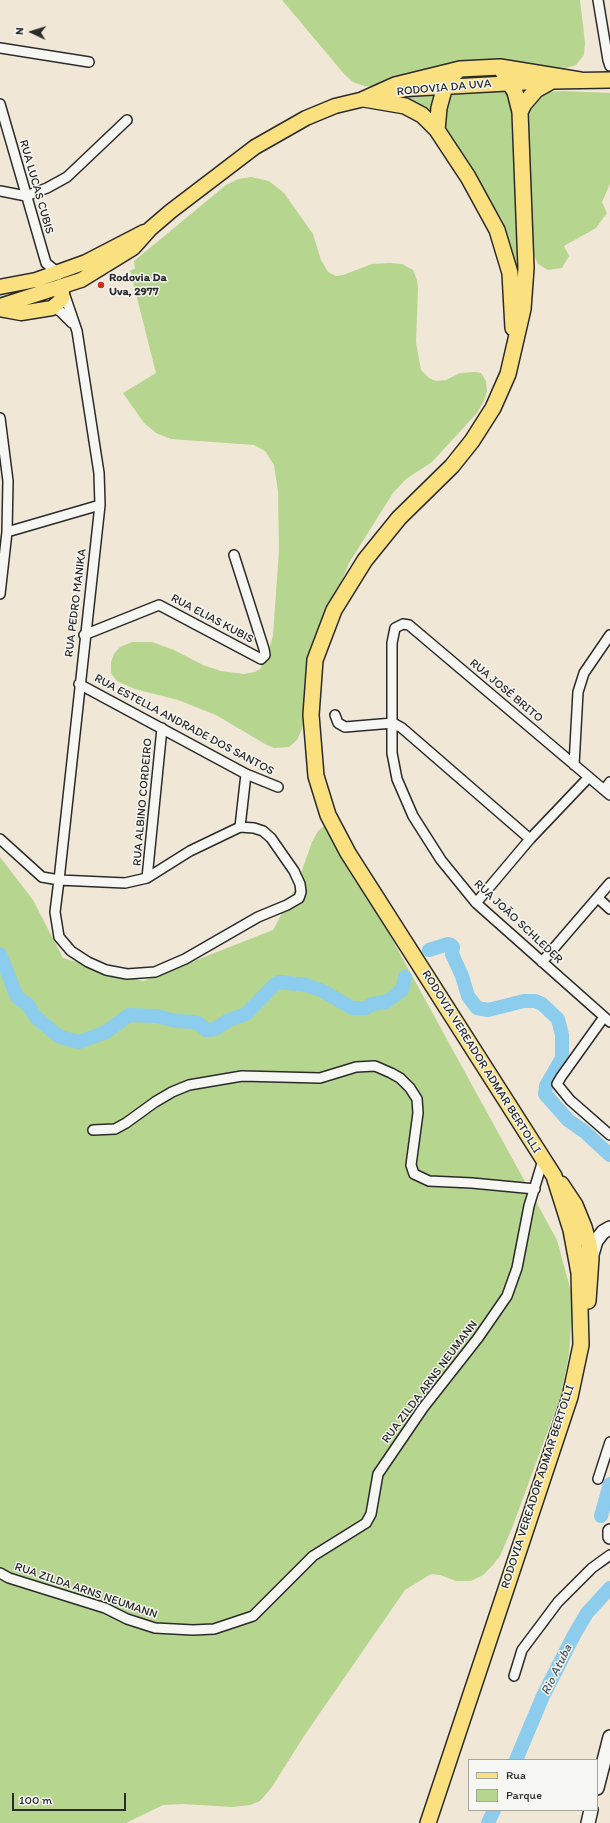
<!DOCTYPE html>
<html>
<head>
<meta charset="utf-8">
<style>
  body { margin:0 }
  #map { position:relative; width:610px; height:1823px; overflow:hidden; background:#f1e7d7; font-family:Itim,sans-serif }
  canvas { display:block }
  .legend { position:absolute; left:468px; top:1759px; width:130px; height:52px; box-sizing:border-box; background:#f6f6f2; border:1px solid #a5a5a2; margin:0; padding:5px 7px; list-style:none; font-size:12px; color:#2b2b2b }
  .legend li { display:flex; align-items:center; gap:8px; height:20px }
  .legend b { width:20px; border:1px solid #a5a5a2 }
  .north { position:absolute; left:12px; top:12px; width:40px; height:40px; -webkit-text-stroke:3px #f6f6f2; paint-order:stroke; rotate:274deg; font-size:11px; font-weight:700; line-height:16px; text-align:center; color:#2b2b2b }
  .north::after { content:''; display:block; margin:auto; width:14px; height:18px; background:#2b2b2b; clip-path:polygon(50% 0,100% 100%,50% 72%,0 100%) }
  .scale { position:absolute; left:12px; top:1793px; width:114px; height:18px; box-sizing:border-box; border:2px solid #2b2b2b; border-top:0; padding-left:5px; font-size:12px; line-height:14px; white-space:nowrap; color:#2b2b2b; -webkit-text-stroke:3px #f6f6f2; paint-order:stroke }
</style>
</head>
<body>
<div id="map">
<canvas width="610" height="1823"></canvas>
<ul class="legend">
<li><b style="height:5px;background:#fbe080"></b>Rua</li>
<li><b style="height:11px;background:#b6d58e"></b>Parque</li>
</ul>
<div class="north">N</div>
<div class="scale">100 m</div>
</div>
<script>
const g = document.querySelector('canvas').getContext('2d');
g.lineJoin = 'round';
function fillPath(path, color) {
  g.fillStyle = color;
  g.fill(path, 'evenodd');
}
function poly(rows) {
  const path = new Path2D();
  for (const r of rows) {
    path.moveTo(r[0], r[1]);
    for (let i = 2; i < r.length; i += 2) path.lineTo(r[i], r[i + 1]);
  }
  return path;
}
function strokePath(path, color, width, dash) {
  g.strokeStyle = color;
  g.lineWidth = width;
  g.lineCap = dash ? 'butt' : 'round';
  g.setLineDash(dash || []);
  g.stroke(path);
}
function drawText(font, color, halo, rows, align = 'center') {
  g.font = font + ' Itim,sans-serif';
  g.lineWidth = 3;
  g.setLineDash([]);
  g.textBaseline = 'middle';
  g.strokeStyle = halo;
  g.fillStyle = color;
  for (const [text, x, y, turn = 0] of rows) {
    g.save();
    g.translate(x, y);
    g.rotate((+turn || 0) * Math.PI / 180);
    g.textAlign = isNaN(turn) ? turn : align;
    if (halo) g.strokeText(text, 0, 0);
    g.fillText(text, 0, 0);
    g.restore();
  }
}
const green = poly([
  [282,0,580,0,585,43,584,55,576,65,564,69,498,76,503,78,373,87,364,86,353,82,344,74],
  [511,88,515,108,521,258,518,277,503,221,469,167,444,135,444,106,449,92],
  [563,91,610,93,610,184,602,202,607,213,596,228,564,246,569,256,562,268,548,270,538,264,532,251,526,113,532,100,546,92],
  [440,92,433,121,394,98],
  [251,177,269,181,284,193,313,234,321,260,328,272,336,276,343,275,372,264,390,263,402,264,413,270,417,280,418,289,416,342,421,370,429,378,436,381,446,380,460,373,475,372,481,373,486,381,487,391,484,401,477,413,432,462,406,479,393,493,349,563,324,626,302,729,297,740,289,747,274,748,265,744,216,715,178,700,135,689,117,681,111,673,111,662,114,654,120,647,132,642,152,642,174,650,203,665,221,671,244,674,255,672,260,669,267,659,273,635,279,550,278,491,274,465,265,451,254,445,184,440,171,439,156,433,144,423,123,393,156,373,130,270,135,269,134,261,226,185,238,179],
  [324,826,329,828,336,837,557,1240,573,1299,569,1354,561,1395,512,1528,500,1556,492,1566,483,1575,471,1581,456,1581,440,1575,431,1574,405,1590,304,1736,272,1787,260,1801,250,1805,232,1807,183,1804,163,1805,126,1823,0,1823,0,857,33,900,63,958,143,981,273,930,296,887,312,842,318,831]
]);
const river = poly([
  [429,950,448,944,451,945,453,947,452,954,462,976,468,996,477,1008,488,1010,524,1001,535,1001,542,1004,558,1019,562,1035,562,1058,546,1086,545,1094,568,1120,585,1132,610,1155],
  [0,954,17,997,28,1005,35,1016,45,1025,60,1037,79,1042,106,1032,129,1015,157,1016,176,1021,194,1022,198,1023,206,1030,215,1029,229,1020,246,1014,275,984,279,982,306,985,323,991,352,1008,366,1008,372,1004,386,1002,402,990,405,977],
  [601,1516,610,1484],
  [516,1760,543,1696,574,1635,587,1613,610,1588],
  [488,1823,494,1810]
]);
const minor = poly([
  [598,0,608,60,610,66],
  [0,48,89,62],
  [0,104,46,263,57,272,58,275],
  [0,191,26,196,47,188,67,177,127,120],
  [64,293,77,331,99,473,100,505,59,880,125,883,147,878,190,851,240,827],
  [52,308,60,311,72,323],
  [0,418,8,481,7,532,0,594],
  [7,532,100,505],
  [84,635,159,605,261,659,265,655,264,649,234,555],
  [79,684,246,774,278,787],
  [335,715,338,723,345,727,393,723,402,728,530,839],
  [574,765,578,692,584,673,610,635],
  [604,790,610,782],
  [610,795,409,625,403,624,395,628,392,643,392,753,397,779,413,816,441,860,476,903,610,1022],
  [0,839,42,877,59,880,55,912,59,937,71,951,88,962,106,970,127,974,155,972,185,959,258,917,287,905,299,898,301,892,300,884,294,871,271,838,263,831,254,828,240,827,246,774],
  [147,878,162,728],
  [598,898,610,909],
  [476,903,530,839,589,777],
  [542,962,610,883],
  [604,1017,561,1077,557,1084,570,1100,610,1135],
  [93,1130,115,1129,126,1123,155,1102,172,1092,189,1085,242,1076,320,1078,356,1067,375,1066,391,1073,400,1078,410,1088,417,1099,418,1113,411,1165,414,1174,429,1181,472,1183,535,1189],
  [598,1479,610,1442],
  [0,1573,9,1578,105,1608,127,1619,155,1628,193,1630,214,1629,253,1616,313,1556,366,1523,371,1514,378,1474,423,1408,478,1338,507,1296,517,1268,529,1206,543,1160],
  [514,1676,522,1650,558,1602,592,1568,610,1555]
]);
const secondary = poly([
  [591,1258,596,1241,603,1232,610,1228],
  [610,1531,610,1537],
  [597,1788,610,1737],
  [588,1823,591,1810]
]);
const primary = poly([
  [0,287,36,280,86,262,144,232],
  [0,306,81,280,133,248,150,229,171,211,255,147,306,118,335,106,406,89,552,81],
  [0,309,21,313,52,308,59,302,62,298,62,286]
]);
const trunk = poly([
  [364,99,405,106,422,115,437,130,468,177,497,230,510,273,513,328],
  [364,99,395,85,460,69,500,67,580,80],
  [520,112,524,104,536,90,552,81,610,80],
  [437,130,439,108,445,86,448,79,460,69],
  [561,1184,575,1205,584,1227,589,1244,591,1258,588,1301],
  [428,1823,570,1397,581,1345,579,1273,571,1230,554,1176,348,853,328,815,316,776,311,715,315,660,334,610,365,560,399,518,452,466,472,441,493,408,508,374,523,309,526,268,520,112,515,92,500,67]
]);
const markers = [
  [101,285,4,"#c8321e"]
];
const streetNames = [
  ["RODOVIA DA UVA",444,88,-5],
  ["RUA LUCAS CUBIS",36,187,74],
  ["RUA PEDRO MANIKA",76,603,-83],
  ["RUA ELIAS KUBIS",212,619,28],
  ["RUA JOSÉ BRITO",506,691,40],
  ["RUA ESTELLA ANDRADE DOS SANTOS",184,725,28],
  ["RUA ALBINO CORDEIRO",143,802,-85],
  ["RUA JOÃO SCHLEDER",518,922,43],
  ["RODOVIA VEREADOR ADMAR BERTOLLI",481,1062,58],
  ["RUA ZILDA ARNS NEUMANN",430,1382,-53],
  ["RODOVIA VEREADOR ADMAR BERTOLLI",538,1487,-72],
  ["RUA ZILDA ARNS NEUMANN",86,1591,19]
];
const poiNames = [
  ["Rodovia Da",109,278],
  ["Uva, 2977",109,292]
];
const waterNames = [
  ["Rio Atuba",557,1670,-64]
];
fillPath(green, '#b6d58e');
strokePath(river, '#8ccced', 14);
strokePath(minor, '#2b2b2b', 12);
strokePath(secondary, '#2b2b2b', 16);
strokePath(primary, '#2b2b2b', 17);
strokePath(trunk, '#2b2b2b', 18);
strokePath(minor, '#f6f6f2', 9);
strokePath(secondary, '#f6f6f2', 13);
strokePath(primary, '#fbe080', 14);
strokePath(trunk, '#fbe080', 15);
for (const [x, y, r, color] of markers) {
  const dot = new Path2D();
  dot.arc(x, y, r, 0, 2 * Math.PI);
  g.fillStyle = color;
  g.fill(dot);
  strokePath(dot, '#f6f6f2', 1.5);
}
drawText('12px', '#2b2b2b', '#f6f6f2', streetNames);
drawText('bold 12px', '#2b2b2b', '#f6f6f2', poiNames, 'left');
drawText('italic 13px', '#485b65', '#f6f6f2', waterNames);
</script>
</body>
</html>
